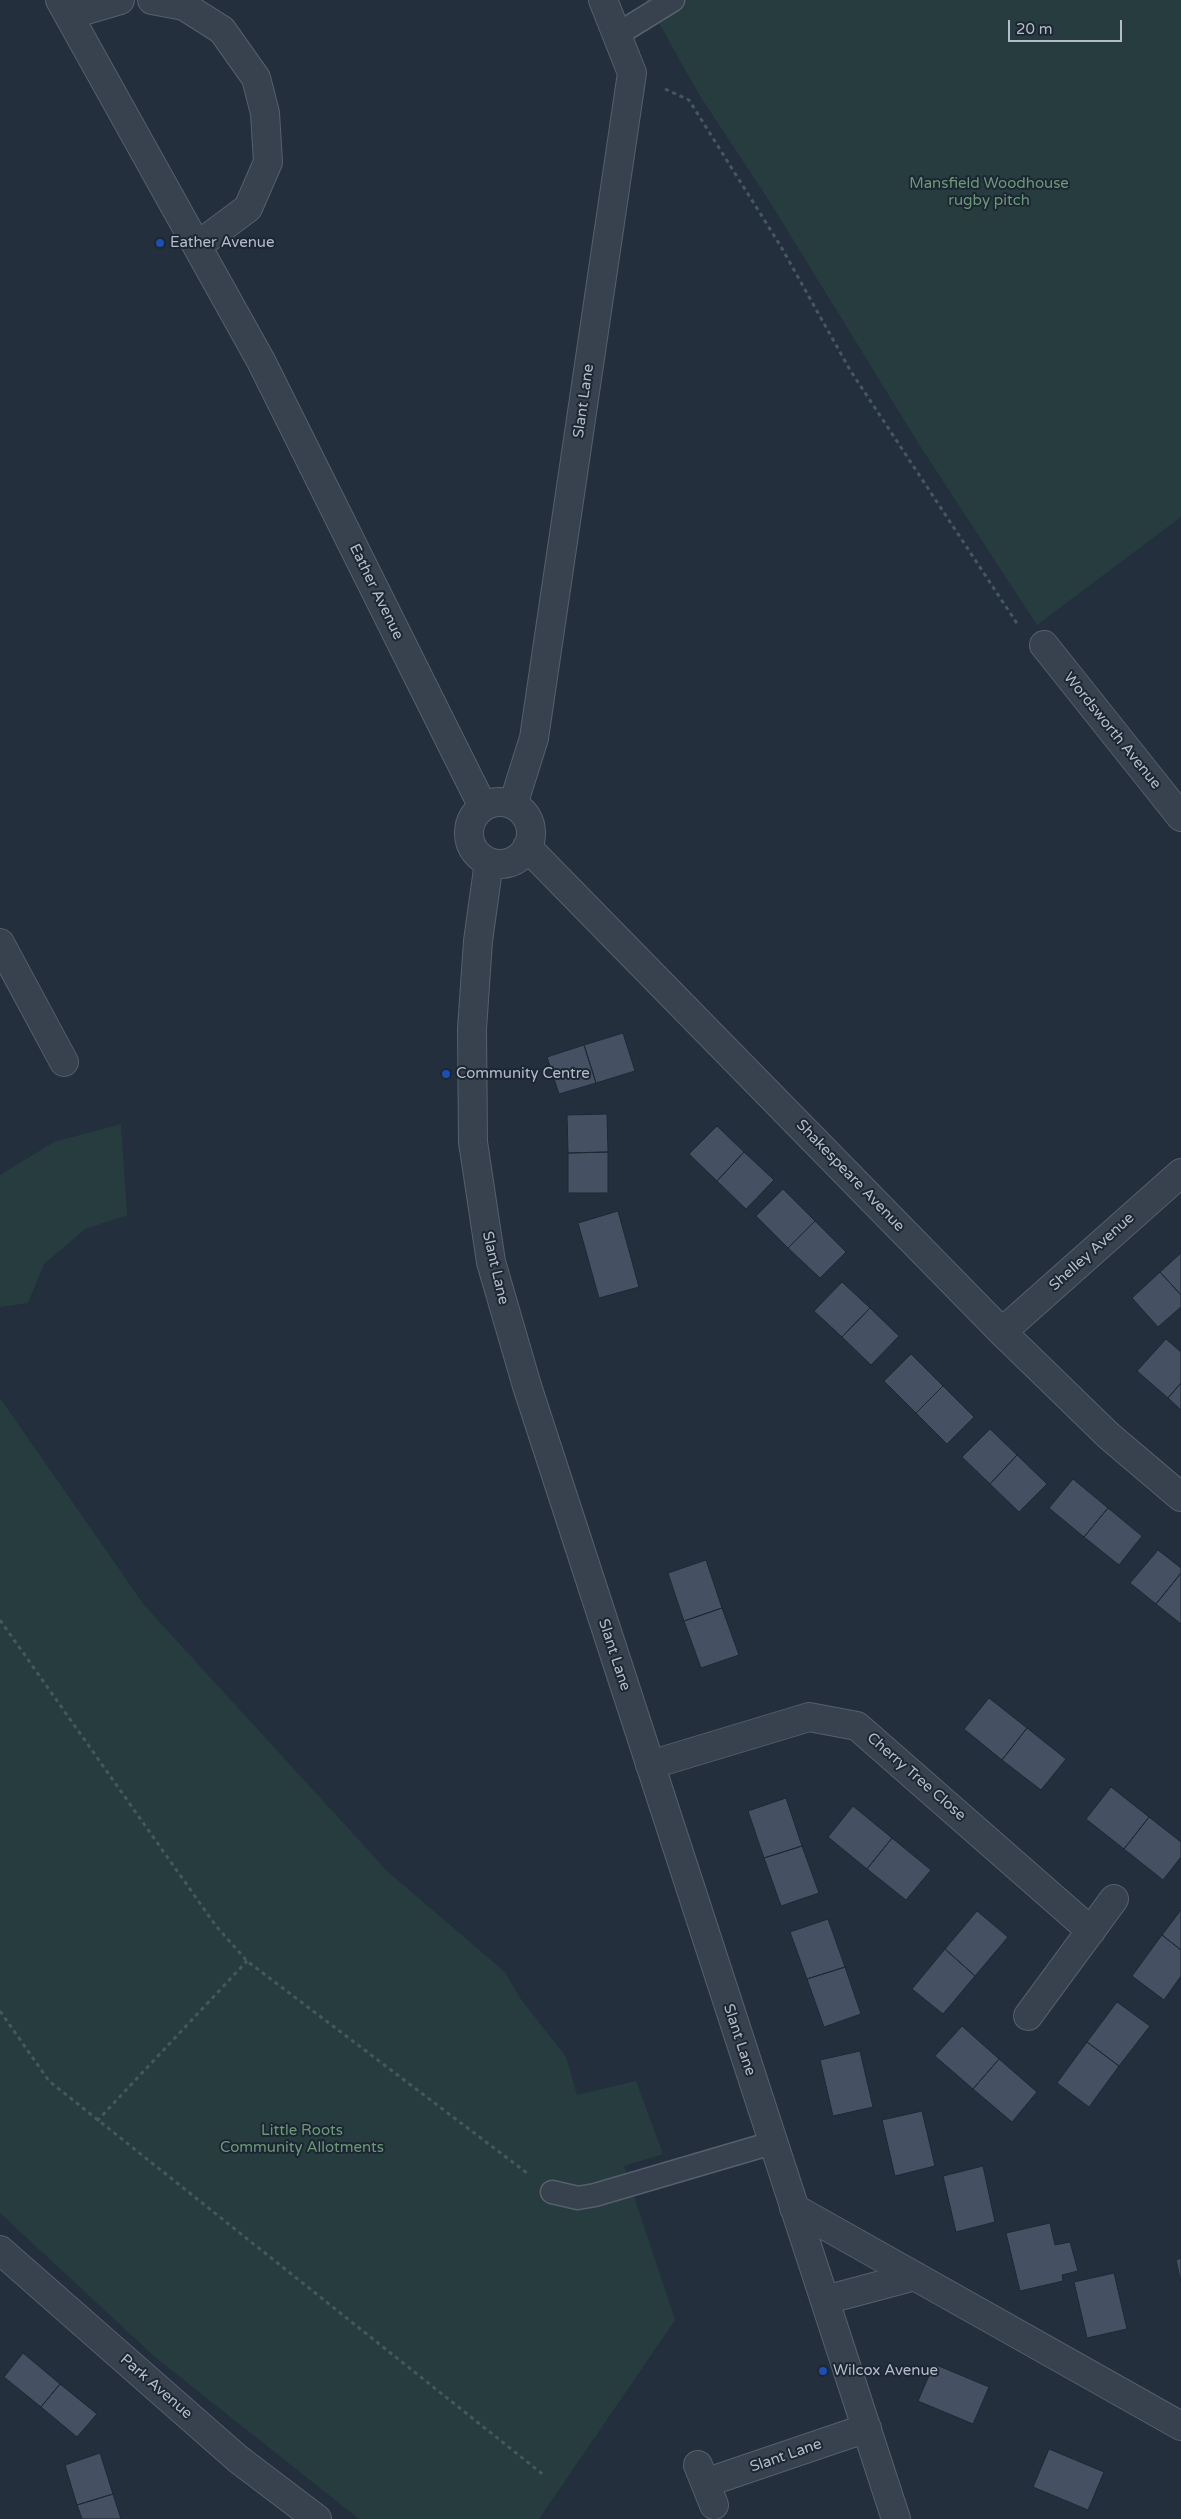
<!DOCTYPE html>
<html>
<head>
<meta charset="utf-8">
<style>
  body { margin:0 }
  #map { position:relative; width:1181px; height:2519px; overflow:hidden; background:#242f3e; font-family:"Varela Round",sans-serif }
  canvas { display:block }
  .scale { position:absolute; left:1008px; top:20px; width:114px; height:22px; box-sizing:border-box; border:2px solid #b4bcc9; border-top:0; padding-left:6px; font-size:15px; line-height:18px; white-space:nowrap; color:#b4bcc9; -webkit-text-stroke:4px #1d2633; paint-order:stroke }
</style>
</head>
<body>
<div id="map">
<canvas width="1181" height="2519"></canvas>
<div class="scale">20 m</div>
</div>
<script>
const g = document.querySelector('canvas').getContext('2d');
g.lineJoin = 'round';
function fillPath(path, color) {
  g.fillStyle = color;
  g.fill(path, 'evenodd');
}
function poly(rows) {
  const path = new Path2D();
  for (const r of rows) {
    if (r.length === 3) {
      path.moveTo(r[0] + r[2], r[1]);
      path.arc(r[0], r[1], r[2], 0, 2 * Math.PI);
      continue;
    }
    path.moveTo(r[0], r[1]);
    for (let i = 2; i < r.length; i += 2) path.lineTo(r[i], r[i + 1]);
  }
  return path;
}
function strokePath(path, color, width, dash) {
  g.strokeStyle = color;
  g.lineWidth = width;
  g.lineCap = dash ? 'butt' : 'round';
  g.setLineDash(dash || []);
  g.stroke(path);
}
function drawText(font, color, halo, rows, align = 'center') {
  g.font = font + ' "Varela Round",sans-serif';
  g.lineWidth = 4;
  g.setLineDash([]);
  g.textBaseline = 'middle';
  g.strokeStyle = halo;
  g.fillStyle = color;
  for (const [text, x, y, turn = 0] of rows) {
    g.save();
    g.translate(x, y);
    g.rotate((+turn || 0) * Math.PI / 180);
    g.textAlign = isNaN(turn) ? turn : align;
    if (halo) g.strokeText(text, 0, 0);
    g.fillText(text, 0, 0);
    g.restore();
  }
}
const green = poly([
  [646,0,1181,0,1181,517,1037,625,917,441,768,199,700,96],
  [121,1124,127,1215,85,1229,44,1264,28,1303,0,1307,0,1175,54,1142],
  [0,1398,144,1605,388,1872,505,1972,520,1998,566,2057,577,2095,636,2081,663,2154,624,2166,675,2320,539,2519,359,2519,155,2357,0,2213]
]);
const building = poly([
  [623,1033,635,1071,596,1083,584,1045,623,1033],
  [584,1045,596,1083,559,1094,547,1057,584,1045],
  [607,1114,608,1152,568,1153,567,1115,607,1114],
  [717,1126,744,1152,717,1181,689,1154,717,1126],
  [608,1152,608,1193,568,1193,568,1153,608,1152],
  [744,1152,774,1180,746,1209,717,1181,744,1152],
  [783,1189,815,1221,788,1248,756,1216,783,1189],
  [618,1211,639,1287,599,1298,578,1223,618,1211],
  [815,1221,846,1252,820,1278,788,1248,815,1221],
  [1181,1253,1181,1295,1160,1272,1181,1253],
  [1160,1272,1181,1295,1181,1307,1158,1327,1132,1298,1160,1272],
  [842,1282,870,1308,842,1337,814,1311,842,1282],
  [870,1308,899,1336,871,1365,842,1337,870,1308],
  [1166,1339,1181,1352,1181,1383,1168,1398,1137,1371,1166,1339],
  [911,1354,943,1386,916,1413,884,1381,911,1354],
  [1181,1383,1181,1410,1168,1398,1181,1383],
  [943,1386,974,1417,947,1444,916,1413,943,1386],
  [990,1429,1017,1455,990,1484,962,1457,990,1429],
  [1017,1455,1047,1484,1019,1512,990,1484,1017,1455],
  [1073,1479,1108,1508,1084,1537,1049,1508,1073,1479],
  [1108,1508,1142,1536,1119,1565,1084,1537,1108,1508],
  [1158,1550,1181,1568,1181,1573,1156,1604,1130,1583,1158,1550],
  [706,1560,722,1608,684,1621,668,1573,706,1560],
  [1181,1573,1181,1624,1156,1604,1181,1573],
  [722,1608,739,1655,701,1668,684,1621,722,1608],
  [989,1698,1027,1728,1002,1760,964,1729,989,1698],
  [1027,1728,1066,1759,1041,1790,1002,1760,1027,1728],
  [1111,1787,1149,1817,1124,1849,1086,1819,1111,1787],
  [786,1798,802,1846,764,1858,748,1811,786,1798],
  [853,1806,892,1838,867,1869,828,1837,853,1806],
  [1149,1817,1181,1842,1181,1857,1163,1880,1124,1849,1149,1817],
  [892,1838,931,1870,906,1900,867,1869,892,1838],
  [802,1846,819,1893,781,1906,764,1858,802,1846],
  [1181,1910,1181,1950,1162,1935,1181,1910],
  [977,1911,1008,1937,975,1976,945,1949,977,1911],
  [828,1919,845,1967,807,1979,790,1932,828,1919],
  [1162,1935,1181,1950,1181,1976,1164,2000,1132,1976,1162,1935],
  [945,1949,975,1976,943,2014,912,1989,945,1949],
  [845,1967,861,2014,824,2027,807,1979,845,1967],
  [1117,2002,1150,2026,1119,2066,1087,2042,1117,2002],
  [962,2026,999,2059,973,2089,935,2056,962,2026],
  [1087,2042,1119,2066,1089,2107,1057,2083,1087,2042],
  [860,2051,873,2107,833,2116,820,2060,860,2051],
  [999,2059,1037,2092,1012,2122,973,2089,999,2059],
  [922,2111,935,2166,895,2176,882,2120,922,2111],
  [983,2166,995,2222,956,2232,943,2176,983,2166],
  [1050,2223,1055,2245,1070,2242,1078,2271,1062,2275,1063,2281,1020,2291,1006,2233,1050,2223],
  [1181,2258,1181,2283,1176,2260,1181,2258],
  [1114,2273,1127,2329,1087,2338,1074,2282,1114,2273],
  [23,2353,60,2384,41,2407,4,2377,23,2353],
  [934,2364,989,2387,973,2424,918,2401,934,2364],
  [60,2384,97,2414,77,2437,41,2407,60,2384],
  [1049,2449,1104,2472,1088,2510,1033,2487,1049,2449],
  [100,2453,113,2494,77,2505,65,2465,100,2453],
  [113,2494,121,2519,82,2519,77,2505,113,2494]
]);
const path = poly([
  [665,89,689,100,780,245,850,370,1018,625],
  [0,1620,216,1926,247,1961,527,2173],
  [0,2011,49,2081,545,2476],
  [97,2121,247,1961]
]);
const service = poly([
  [618,34,673,0],
  [552,2192,578,2198,595,2195,772,2143]
]);
const minor = poly([
  [60,0,261,361,483,807],
  [152,0,184,6,222,30,256,78,265,113,268,162,248,208,197,246],
  [69,15,120,0],
  [1044,645,1181,817],
  [500,833,31],
  [513,805,534,738,632,73,603,0],
  [527,847,1002,1332,1109,1436,1181,1497],
  [489,862,478,941,472,1029,473,1142,491,1262,527,1386,896,2519],
  [0,943,64,1062],
  [1002,1332,1181,1173],
  [650,1765,809,1717,857,1726,1091,1931],
  [1028,2016,1114,1899],
  [794,2208,1181,2426],
  [0,2250,238,2459,317,2519],
  [825,2300,915,2276],
  [698,2465,714,2505],
  [705,2483,867,2428]
]);
const markers = [
  [160,243,5,"#1a4fb4"],
  [446,1074,5,"#1a4fb4"],
  [823,2371,5,"#1a4fb4"]
];
const parkNames = [
  ["Mansfield Woodhouse",989,184],
  ["rugby pitch",989,201],
  ["Little Roots",302,2131],
  ["Community Allotments",302,2148]
];
const poiNames = [
  ["Eather Avenue",170,243],
  ["Community Centre",456,1074],
  ["Wilcox Avenue",833,2371]
];
const streetNames = [
  ["Slant Lane",584,401,-82],
  ["Eather Avenue",376,592,64],
  ["Wordsworth Avenue",1112,731,51],
  ["Shakespeare Avenue",850,1176,46],
  ["Shelley Avenue",1092,1252,-42],
  ["Slant Lane",495,1268,77],
  ["Slant Lane",614,1655,72],
  ["Cherry Tree Close",916,1777,41],
  ["Slant Lane",739,2040,72],
  ["Park Avenue",156,2387,41],
  ["Slant Lane",786,2456,-19]
];
fillPath(green, '#263c3f');
fillPath(building, '#455162');
strokePath(building, '#1f2835', 1);
strokePath(service, '#565f6c', 25);
strokePath(minor, '#565f6c', 30);
strokePath(path, '#44595c', 3, [4, 4]);
strokePath(service, '#38414e', 22);
strokePath(minor, '#38414e', 28);
for (const [x, y, r, color] of markers) {
  const dot = new Path2D();
  dot.arc(x, y, r, 0, 2 * Math.PI);
  g.fillStyle = color;
  g.fill(dot);
  strokePath(dot, '#1d2633', 2);
}
drawText('15px', '#6b9a76', '#1d2633', parkNames);
drawText('15px', '#b4bcc9', '#1d2633', poiNames, 'left');
drawText('15px', '#b4bcc9', '#1d2633', streetNames);
</script>
</body>
</html>
